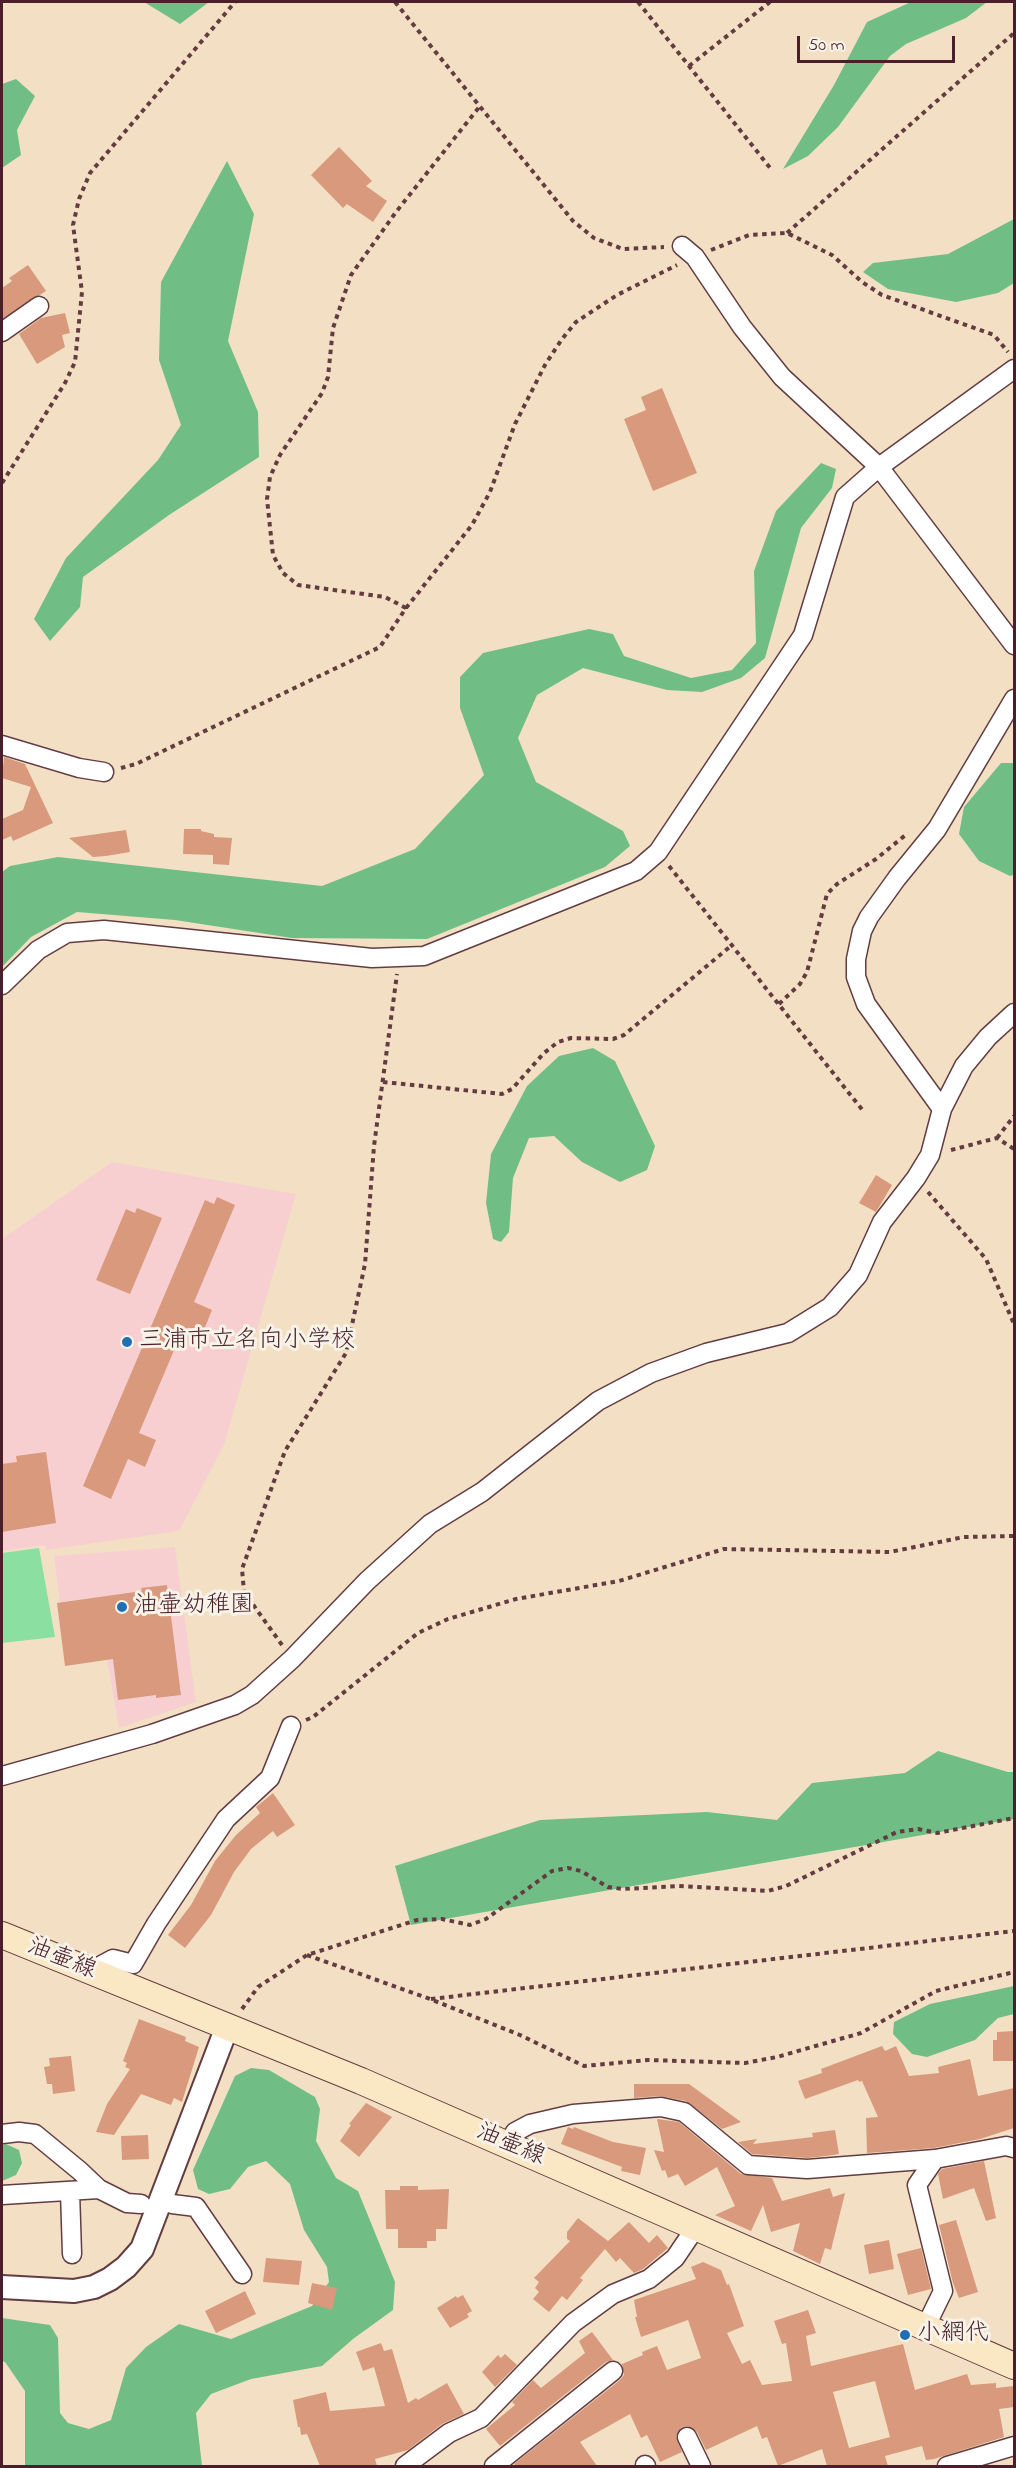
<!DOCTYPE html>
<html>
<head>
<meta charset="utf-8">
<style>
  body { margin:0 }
  #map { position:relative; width:1016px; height:2468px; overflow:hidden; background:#f3e0c4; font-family:"Indie Flower",sans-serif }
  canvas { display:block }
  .frame { position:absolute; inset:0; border:3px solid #4a1f2b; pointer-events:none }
  .scale { position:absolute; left:797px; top:36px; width:158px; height:27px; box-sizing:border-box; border:3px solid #4a1f2b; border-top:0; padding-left:8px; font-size:18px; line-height:21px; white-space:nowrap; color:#4a1f2b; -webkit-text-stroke:4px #f7f3e8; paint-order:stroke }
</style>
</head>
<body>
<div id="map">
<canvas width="1016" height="2468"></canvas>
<div class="frame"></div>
<div class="scale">50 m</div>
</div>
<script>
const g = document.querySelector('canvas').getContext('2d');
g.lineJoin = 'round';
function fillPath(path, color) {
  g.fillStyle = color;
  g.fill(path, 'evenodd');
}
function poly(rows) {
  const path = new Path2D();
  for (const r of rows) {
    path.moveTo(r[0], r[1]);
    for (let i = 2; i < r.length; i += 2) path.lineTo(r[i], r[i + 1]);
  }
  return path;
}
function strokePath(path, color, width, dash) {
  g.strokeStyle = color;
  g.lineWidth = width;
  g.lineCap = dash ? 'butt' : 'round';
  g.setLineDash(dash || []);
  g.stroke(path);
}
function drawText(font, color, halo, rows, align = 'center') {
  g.font = font + ' "Indie Flower","Klee One",sans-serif';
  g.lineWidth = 6;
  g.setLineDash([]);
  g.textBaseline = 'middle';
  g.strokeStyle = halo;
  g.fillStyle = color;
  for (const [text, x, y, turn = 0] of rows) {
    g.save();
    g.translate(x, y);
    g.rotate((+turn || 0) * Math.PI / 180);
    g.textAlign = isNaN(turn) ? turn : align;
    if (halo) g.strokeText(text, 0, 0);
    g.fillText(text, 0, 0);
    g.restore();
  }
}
const built = poly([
  [112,1162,296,1194,224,1445,179,1531,46,1550,45,1545,2,1551,2,1239],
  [175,1547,196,1702,119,1728,107,1659,68,1666,54,1556]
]);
const green = poly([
  [39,1548,55,1637,2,1643,2,1553]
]);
const forest = poly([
  [144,2,209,2,180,24],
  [911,2,987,2,966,18,906,44,890,56,838,127,808,156,783,169,834,85,867,22],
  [16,79,35,96,17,130,21,155,2,168,2,84],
  [227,161,254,214,228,341,258,412,259,457,169,515,83,577,80,607,50,641,34,619,66,558,158,460,181,425,159,360,161,282],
  [1014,219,1014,283,998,293,956,302,888,289,863,272,873,263,948,254],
  [821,463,836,469,832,488,801,528,765,658,741,678,702,692,667,690,583,668,537,695,518,738,536,782,623,831,630,846,605,867,427,939,292,938,175,920,77,912,31,937,2,967,2,872,10,866,58,857,322,886,415,849,484,775,460,708,460,677,483,653,589,629,613,634,624,656,691,678,732,670,756,643,754,571,776,511],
  [1001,763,1014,763,1014,875,1010,876,979,861,959,834,964,807],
  [593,1048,615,1061,655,1146,647,1170,620,1182,582,1162,554,1136,529,1138,513,1178,509,1232,501,1242,493,1239,486,1203,491,1154,527,1086,559,1056],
  [938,1751,1008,1772,1014,1772,1014,1819,411,1925,395,1866,540,1820,707,1812,777,1820,812,1783,905,1773],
  [1014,1986,1014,2014,998,2018,975,2040,927,2057,912,2054,893,2034,894,2022,930,2004],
  [251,2068,269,2070,315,2097,320,2109,316,2141,336,2178,358,2191,395,2282,393,2310,353,2339,322,2366,251,2379,211,2394,196,2413,202,2466,25,2466,25,2391,5,2362,2,2361,2,2318,50,2325,58,2338,60,2413,68,2423,89,2429,111,2420,126,2368,146,2347,179,2324,231,2339,312,2306,329,2282,327,2267,304,2230,290,2184,266,2161,248,2167,230,2189,209,2194,198,2189,193,2170,235,2076],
  [6,2144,19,2150,22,2163,16,2175,2,2181,2,2145]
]);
const building = poly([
  [339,147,372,181,366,186,387,201,373,222,347,204,343,208,311,175],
  [28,265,46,291,2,319,2,288,12,281,9,278],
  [65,313,70,333,62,335,65,347,37,364,19,334,41,318],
  [662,388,697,473,653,491,624,419,646,410,641,397],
  [4,757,25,764,53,823,13,841,11,836,2,840,2,819,23,810,31,787,2,778],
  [184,829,201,829,201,831,214,834,214,837,232,838,229,865,213,864,213,855,183,854],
  [126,830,130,852,106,856,93,857,69,838],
  [876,1175,892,1185,876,1212,859,1203],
  [217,1197,235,1205,194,1302,212,1310,201,1337,183,1329,139,1433,156,1440,145,1467,128,1459,111,1499,83,1486,205,1200,214,1204],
  [137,1208,162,1218,130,1294,96,1280,126,1209,135,1213],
  [46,1452,56,1523,2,1532,2,1464,17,1462,16,1456],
  [167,1585,181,1695,156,1698,156,1695,118,1700,113,1659,65,1666,57,1603,142,1591,141,1588],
  [273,1793,295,1825,277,1837,273,1831,251,1849,234,1872,211,1915,185,1948,168,1935,191,1905,215,1861,236,1835,260,1813,256,1807],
  [139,2019,186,2037,185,2041,199,2047,182,2102,174,2098,171,2105,141,2094,114,2135,96,2132,107,2104,130,2069,125,2067,127,2063,123,2061],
  [1014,2031,1014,2061,993,2061,993,2040,997,2040,997,2032],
  [882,2046,885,2051,896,2046,909,2076,939,2073,938,2067,970,2059,978,2096,1014,2088,1014,2128,980,2139,934,2148,867,2153,866,2118,878,2117,862,2081,859,2082,858,2080,805,2099,798,2081,822,2073,821,2069],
  [71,2056,75,2091,53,2094,52,2084,47,2084,44,2067,50,2066,49,2058],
  [634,2084,689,2084,741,2122,722,2129,686,2101,660,2096,634,2098],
  [366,2103,392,2117,359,2157,340,2141,351,2125,349,2124],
  [657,2119,679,2122,741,2174,772,2178,782,2201,830,2188,833,2197,845,2193,831,2250,825,2248,820,2264,793,2251,800,2223,771,2232,763,2205,751,2231,715,2215,735,2206,717,2167,685,2186,678,2174,668,2178,665,2170,662,2171,654,2150,664,2152],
  [568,2127,573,2129,574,2127,613,2142,646,2148,640,2175,621,2171,622,2167,561,2144],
  [835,2130,839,2154,826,2156,807,2158,752,2154,738,2142,757,2139,753,2144,813,2137,812,2133],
  [148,2135,149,2159,122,2160,121,2136],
  [984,2161,996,2218,986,2221,974,2188,943,2199,938,2174,942,2169],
  [400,2186,418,2186,418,2190,449,2189,447,2229,436,2229,436,2241,427,2241,427,2248,398,2248,398,2229,386,2229,385,2190,400,2190],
  [578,2218,608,2241,629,2222,649,2243,657,2235,668,2248,643,2269,634,2273,620,2258,616,2262,605,2249,580,2278,583,2280,567,2300,562,2296,549,2312,533,2299,539,2292,535,2288,539,2282,534,2278,570,2241,567,2239,567,2232],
  [956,2220,978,2292,959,2298,953,2283,939,2225],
  [889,2240,894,2269,869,2274,864,2245],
  [921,2248,931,2289,908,2295,897,2254],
  [266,2258,302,2261,299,2285,263,2282],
  [703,2262,721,2270,727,2285,729,2284,744,2326,727,2333,742,2364,750,2360,762,2385,792,2381,786,2343,782,2344,774,2321,808,2310,816,2333,806,2336,811,2366,903,2344,915,2390,967,2374,971,2385,996,2383,996,2388,1014,2386,1014,2407,999,2409,1004,2437,934,2459,926,2460,922,2446,885,2456,888,2466,827,2466,822,2449,778,2466,767,2437,762,2439,757,2426,706,2450,697,2432,687,2426,682,2427,676,2436,682,2452,660,2462,647,2435,641,2438,630,2414,580,2442,597,2466,516,2466,514,2464,620,2380,624,2375,622,2364,643,2355,642,2352,657,2346,667,2370,701,2358,688,2320,641,2337,635,2317,637,2317,634,2300,696,2279,691,2267],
  [875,2381,890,2437,849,2448,833,2392],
  [312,2283,337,2288,332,2310,308,2303],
  [245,2291,256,2314,216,2333,205,2311],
  [463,2295,472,2311,467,2314,469,2317,450,2328,437,2308,456,2296,457,2298],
  [592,2332,613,2360,606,2362,500,2446,486,2429,515,2405,512,2402,533,2380,541,2388,585,2353,579,2341],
  [381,2343,384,2351,392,2349,408,2403,416,2398,418,2400,447,2383,464,2414,442,2424,408,2450,375,2459,377,2466,320,2466,307,2434,301,2435,300,2427,298,2427,293,2400,326,2392,330,2411,385,2406,374,2367,363,2371,356,2352],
  [505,2354,517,2365,495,2387,482,2372,498,2355,501,2358]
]);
const path = poly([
  [395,2,573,221,594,238,623,249,664,247],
  [638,2,771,169],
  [689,66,770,2],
  [787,233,1014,33],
  [711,250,749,235,787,233,832,255,862,282,882,295,994,335,1008,352],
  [2,483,65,383,75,362,82,292,73,225,79,199,90,173,235,2],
  [406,608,385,597,298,585,283,573,273,555,267,499,270,477,280,455,322,393,328,377,333,328,351,275,396,212,480,106],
  [121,768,136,764,380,647,406,608,472,525,490,492,515,424,545,365,562,339,576,322,617,295,677,265],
  [669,866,864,1112],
  [779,1004,800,984,807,972,827,894,837,884,876,859,908,833],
  [383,1082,502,1094,512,1089,544,1053,558,1042,571,1038,613,1039,624,1035,732,945],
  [997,1138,1014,1116],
  [951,1150,997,1138,1014,1149],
  [928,1192,986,1259,1014,1324],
  [282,1645,244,1592,242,1569,285,1451,346,1353,365,1264,374,1146,397,974],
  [306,1720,313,1717,418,1633,448,1619,516,1599,619,1581,724,1549,890,1552,964,1537,1014,1536],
  [307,1955,430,1999,520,2035,584,2066,648,2060,745,2063,777,2057,861,2033,936,1991,1014,1972],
  [431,1999,1014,1931],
  [242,2009,258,1987,307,1955,417,1920,442,1919,470,1925,486,1919,552,1871,568,1868,581,1871,608,1887,623,1889,678,1886,768,1891,786,1886,897,1832,918,1829,937,1833,1014,1818]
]);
const minor = poly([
  [682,246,695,257,742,327,782,377,879,467,1014,645],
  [2,332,39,306],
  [2,745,79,768,104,772],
  [2,985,38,950,67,933,104,930,372,958,424,956,636,871,658,852,803,635,845,497,879,467,1014,369],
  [942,1109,866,1004,856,977,856,959,862,931,869,917,897,878,937,829,1014,699],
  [2,1776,152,1734,235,1705,252,1695,292,1659,367,1581,430,1524,482,1492,598,1401,651,1373,706,1353,788,1333,830,1307,858,1275,882,1222,916,1178,930,1155,942,1109,964,1066,988,1037,1014,1013],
  [89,1972,113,1959,133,1964,156,1924,226,1819,270,1778,291,1726],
  [2,2134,19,2132,35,2134,80,2171,99,2189,127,2203,141,2204],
  [508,2144,515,2132,530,2124,573,2114,661,2107,684,2112,748,2165,807,2169,935,2159,1006,2146,1014,2148],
  [70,2191,72,2254],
  [2,2195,99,2189],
  [172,2204,196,2207,242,2274],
  [925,2328,943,2291,917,2185,935,2159],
  [687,2437,701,2466],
  [645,2465,646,2466],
  [405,2466,449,2433,481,2418,573,2323,613,2294,649,2279,675,2258,696,2227],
  [494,2466,613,2371],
  [947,2466,1014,2446]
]);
const tertiary = poly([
  [2,2287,74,2291,94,2287,110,2279,126,2267,142,2249,227,2027]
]);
const secondary = poly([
  [2,1935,361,2081,1014,2366]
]);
const markers = [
  [127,1342,6,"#1f6fb2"],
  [122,1607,6,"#1f6fb2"],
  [905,2335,6,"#1f6fb2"]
];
const poiNames = [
  ["三浦市立名向小学校",139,1342],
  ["油壷幼稚園",134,1607],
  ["小網代",917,2335]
];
const streetNames = [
  ["油壷線",61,1960,22],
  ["油壷線",510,2146,23]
];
fillPath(built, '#f7cfd0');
fillPath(green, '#8bdfa0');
fillPath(forest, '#70be86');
fillPath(building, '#d8997c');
strokePath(minor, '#633c42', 21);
strokePath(tertiary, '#633c42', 26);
strokePath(secondary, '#633c42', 28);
strokePath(path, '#633c42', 4, [4.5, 4.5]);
strokePath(minor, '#fff', 18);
strokePath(tertiary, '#fff', 22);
strokePath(secondary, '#fae7c3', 26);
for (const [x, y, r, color] of markers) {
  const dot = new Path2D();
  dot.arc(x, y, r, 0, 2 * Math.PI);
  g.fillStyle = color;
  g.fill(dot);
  strokePath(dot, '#f7f3e8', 2);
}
drawText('24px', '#4a1f2b', '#f7f3e8', poiNames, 'left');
drawText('24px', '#4a1f2b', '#f7f3e8', streetNames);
</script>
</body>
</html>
